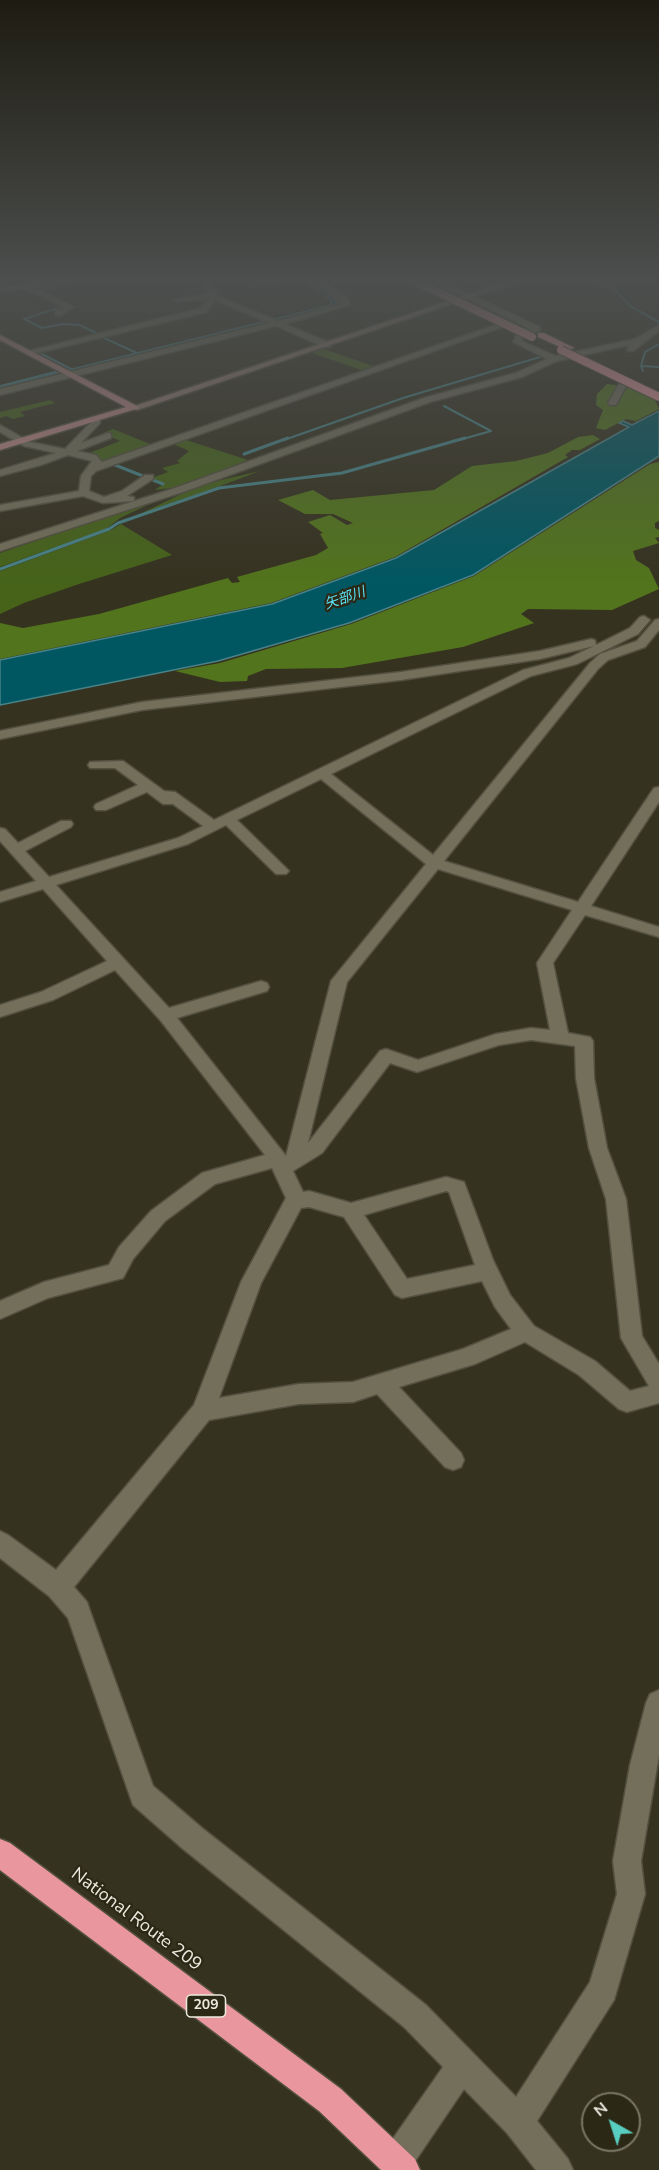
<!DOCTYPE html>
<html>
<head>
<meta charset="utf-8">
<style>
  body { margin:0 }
  #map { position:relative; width:659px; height:2170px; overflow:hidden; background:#363220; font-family:"Nunito Sans",sans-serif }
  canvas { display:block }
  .north { position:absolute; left:581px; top:2092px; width:60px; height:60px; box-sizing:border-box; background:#2c2816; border:2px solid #797666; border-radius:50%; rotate:321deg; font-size:16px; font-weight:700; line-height:24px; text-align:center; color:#eceadf }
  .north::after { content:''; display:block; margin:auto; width:21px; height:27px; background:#58cec0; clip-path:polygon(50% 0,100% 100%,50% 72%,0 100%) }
</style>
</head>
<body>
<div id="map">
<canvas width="659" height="2170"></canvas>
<div class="north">N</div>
</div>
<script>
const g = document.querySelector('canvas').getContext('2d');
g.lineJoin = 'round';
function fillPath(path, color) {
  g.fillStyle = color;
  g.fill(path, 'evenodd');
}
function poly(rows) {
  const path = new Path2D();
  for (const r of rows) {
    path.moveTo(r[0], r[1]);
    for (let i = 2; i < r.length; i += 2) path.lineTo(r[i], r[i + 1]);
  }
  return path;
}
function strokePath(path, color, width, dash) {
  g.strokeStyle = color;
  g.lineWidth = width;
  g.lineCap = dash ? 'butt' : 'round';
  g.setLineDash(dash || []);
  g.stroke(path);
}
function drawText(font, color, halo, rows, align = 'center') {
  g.font = font + ' "Nunito Sans","Noto Sans JP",sans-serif';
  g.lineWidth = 4.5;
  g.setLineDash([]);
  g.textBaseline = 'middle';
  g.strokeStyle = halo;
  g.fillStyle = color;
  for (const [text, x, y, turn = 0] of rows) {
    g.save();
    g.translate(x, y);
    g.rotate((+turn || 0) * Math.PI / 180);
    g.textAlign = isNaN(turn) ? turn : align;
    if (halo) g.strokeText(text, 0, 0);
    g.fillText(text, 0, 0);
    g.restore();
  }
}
const green = poly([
  [324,349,376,367,364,371,312,353],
  [50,400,55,403,20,412,25,416,13,419,6,416,0,418,0,412],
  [113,429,150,444,102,462,87,454,120,441,103,433],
  [183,439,248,460,179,487,155,490,163,484,152,478,168,472,162,468,180,463,177,461,189,451,171,443],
  [260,471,223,485,138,515,200,485],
  [162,498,120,518,106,529,0,567,0,553],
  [121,524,172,555,79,584,24,603,0,614,0,571,111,530]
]);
const forest = poly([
  [607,384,631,387,655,400,659,409,636,421,626,419,605,430,596,428,603,410,596,405,597,394],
  [593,435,600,439,580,450,572,450,565,455,568,457,395,557,271,603,0,659,0,623,23,628,99,614,228,578,232,583,240,582,237,577,316,555,328,548,320,534,323,533,308,522,330,515,347,525,353,523,333,514,305,514,278,500,313,490,330,500,434,490,472,466,516,461,548,453,578,437],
  [659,462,659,521,655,523,655,528,659,530,659,537,655,538,659,543,633,551,636,560,649,568,659,589,612,610,528,609,521,614,534,623,463,647,342,668,266,669,248,676,247,681,220,682,175,671,220,663,351,624,474,576,650,464]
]);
const water = poly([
  [306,282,313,282,335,298,337,305,331,309,0,390,0,387,331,305,330,299,306,282],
  [659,411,659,456,473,575,349,623,218,661,0,705,0,660,272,604,396,558,629,427,619,423,623,421,632,425,659,411]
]);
const streamFar1 = poly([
  [248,282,252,285,280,282],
  [597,282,612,287,630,306,659,322],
  [62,305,64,306,24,319,42,328,62,324,80,325,98,334],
  [102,337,139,354],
  [316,337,327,342,354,333],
  [42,351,38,352,73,370],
  [641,366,659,367],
  [643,371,641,366,645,352,659,344],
  [0,386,55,372],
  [444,406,491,431,459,440],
  [284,440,403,398,540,357]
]);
const stream = poly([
  [244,454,288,438],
  [110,463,163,484],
  [0,569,109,529,118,523,219,488,342,473,465,438]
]);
const street = poly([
  [203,282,211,282,217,296,278,321,342,304,314,282,323,282,348,299,350,305,285,324,330,343,330,347,324,347,276,326,0,395,0,389,269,323,215,300,207,312,29,355,25,352,201,308,209,299,177,302,173,300,209,294,203,282],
  [434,282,444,282,540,327,540,331,523,337,522,341,555,356,635,339,659,325,659,331,633,351,627,351,629,345,557,361,522,377,430,402,183,492,0,551,0,544,175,488,424,398,516,373,547,359,513,342,517,333,530,329,434,282],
  [26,286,32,286,74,307,61,315,55,315,55,311,64,307,26,290,26,286],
  [498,324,505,326,96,471,91,476,89,491,104,497,122,491,145,475,153,475,153,479,127,496,134,497,134,501,103,503,83,496,0,511,0,505,79,491,81,476,92,461,68,455,41,465,0,476,0,470,56,453,24,446,0,432,0,425,30,442,65,449,94,419,100,419,100,423,81,443,108,433,111,434,111,438,77,451,96,455,102,462,498,324],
  [619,384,626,386,616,405,610,405,608,403,619,384],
  [644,616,650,620,638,634,577,664,531,676,331,774,433,855,590,663,600,654,637,641,655,620,659,619,659,630,645,647,608,660,598,669,444,861,578,902,654,788,659,787,659,802,591,906,659,927,659,937,585,915,553,963,568,1033,590,1037,593,1041,594,1078,607,1148,626,1199,642,1336,659,1364,659,1403,627,1412,619,1409,579,1375,525,1342,475,1364,399,1387,461,1453,464,1460,461,1467,453,1470,445,1467,377,1394,353,1402,299,1404,209,1420,74,1587,87,1602,90,1611,153,1786,202,1828,426,2005,516,2097,590,1982,617,1894,613,1861,630,1765,646,1703,650,1694,659,1690,659,1755,641,1861,645,1894,614,2000,537,2121,568,2159,573,2170,536,2170,507,2133,464,2089,409,2170,384,2170,380,2161,385,2150,443,2067,404,2027,182,1848,133,1805,68,1618,49,1596,0,1558,0,1531,8,1535,56,1570,194,1405,241,1282,286,1198,272,1168,215,1184,165,1221,133,1259,123,1278,48,1298,0,1319,0,1301,44,1282,109,1265,119,1247,151,1211,202,1173,265,1155,161,1021,115,970,53,1000,0,1017,0,1005,41,992,107,961,43,889,0,902,0,892,36,881,0,841,0,828,5,829,18,843,61,821,71,821,73,824,71,827,25,851,49,877,178,838,203,826,173,804,163,804,147,792,106,810,96,810,94,807,96,804,138,785,115,768,90,768,88,765,90,762,123,761,164,791,175,792,214,820,523,670,569,658,594,646,540,659,401,680,142,710,0,739,0,731,142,702,401,672,540,651,591,639,595,640,596,645,630,628,640,617,644,616],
  [321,779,426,864,331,981,286,1156,177,1018,267,991,269,987,267,983,261,981,169,1008,56,885,188,844,226,825,276,874,286,874,289,871,286,868,237,820,321,779],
  [438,869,572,910,537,963,550,1030,531,1028,496,1034,418,1060,386,1049,380,1051,308,1143,347,982,438,869],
  [531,1040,575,1046,576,1078,589,1148,606,1199,621,1338,649,1386,630,1391,595,1361,534,1326,510,1295,493,1260,464,1182,446,1177,351,1203,309,1191,303,1192,293,1171,322,1153,390,1063,417,1072,499,1045,531,1040],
  [446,1191,449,1192,475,1265,407,1279,364,1215,446,1191],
  [309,1207,344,1217,395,1295,402,1298,482,1281,495,1307,511,1329,463,1349,353,1382,299,1384,219,1398,261,1283,301,1208,309,1207]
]);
const secondary = poly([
  [49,282,74,282,0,292,0,288,49,282],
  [505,282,517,282,137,410,129,408,505,282]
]);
const primary = poly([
  [0,335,137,406,139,408,0,450,0,444,126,407,0,340,0,335]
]);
const highway = poly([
  [538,333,544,333,574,348,567,350,538,337,538,333],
  [0,1839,10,1843,341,2089,415,2159,420,2170,381,2170,319,2111,0,1870,0,1839]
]);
const highwayBridge = poly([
  [417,282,532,337],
  [561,350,659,397]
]);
const farWaternames = [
  ["矢部川",345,599,-19]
];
const shields = [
  [206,2006,39]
];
const shieldNames = [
  ["209",206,2006]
];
const nearStreetnames = [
  ["National Route 209",136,1920,37]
];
fillPath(green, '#466319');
fillPath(forest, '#52741c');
fillPath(water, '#005762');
strokePath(water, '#478388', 1.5);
strokePath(streamFar1, '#478388', 2);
strokePath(stream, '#478388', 3);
strokePath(street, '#535040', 3);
strokePath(secondary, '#535040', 3);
strokePath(primary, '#535040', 3);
strokePath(highway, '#535040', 3);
fillPath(street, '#736f5b');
fillPath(secondary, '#977b6f');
fillPath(primary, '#ba8684');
fillPath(highway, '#ea969f');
strokePath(highwayBridge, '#535040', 10, []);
strokePath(highwayBridge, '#ea969f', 8);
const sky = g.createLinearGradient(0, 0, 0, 586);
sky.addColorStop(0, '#1e1c12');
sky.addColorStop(0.48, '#4c4f4e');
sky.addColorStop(1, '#4c4f4e00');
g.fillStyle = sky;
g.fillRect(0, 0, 659, 586);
drawText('italic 14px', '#5ae4f8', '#2c2816', farWaternames);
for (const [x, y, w] of shields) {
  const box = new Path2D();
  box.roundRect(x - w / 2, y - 11, w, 22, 4.5);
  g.fillStyle = '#2c2816';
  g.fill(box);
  strokePath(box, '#eceadf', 1.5);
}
drawText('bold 14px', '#eceadf', null, shieldNames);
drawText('18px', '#eceadf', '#2c2816', nearStreetnames);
</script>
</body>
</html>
